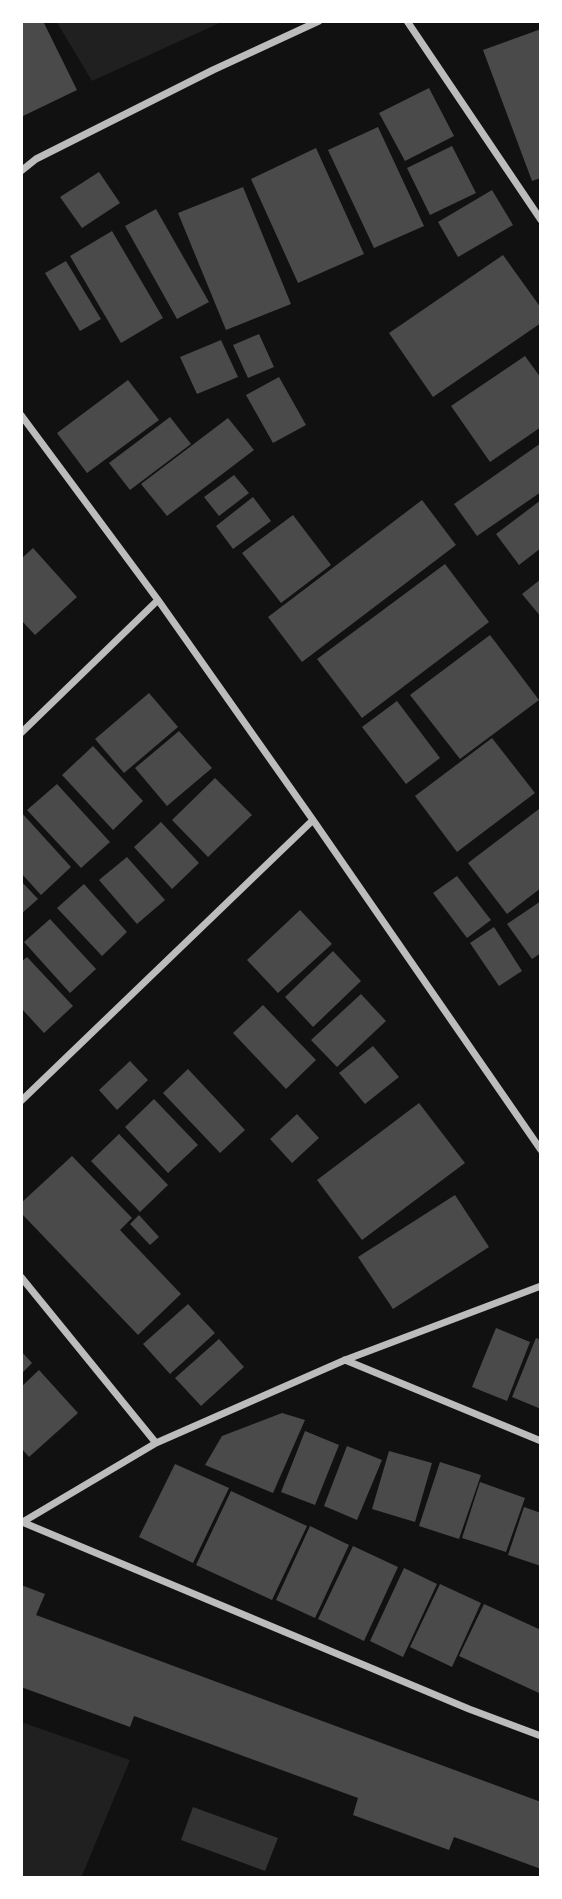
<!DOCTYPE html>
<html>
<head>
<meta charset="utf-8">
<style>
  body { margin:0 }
  #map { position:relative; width:562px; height:1899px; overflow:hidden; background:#111; font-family:Helvetica,sans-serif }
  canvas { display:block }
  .frame { position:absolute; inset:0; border:23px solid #fff; pointer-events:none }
</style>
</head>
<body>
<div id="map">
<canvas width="562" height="1899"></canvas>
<div class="frame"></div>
</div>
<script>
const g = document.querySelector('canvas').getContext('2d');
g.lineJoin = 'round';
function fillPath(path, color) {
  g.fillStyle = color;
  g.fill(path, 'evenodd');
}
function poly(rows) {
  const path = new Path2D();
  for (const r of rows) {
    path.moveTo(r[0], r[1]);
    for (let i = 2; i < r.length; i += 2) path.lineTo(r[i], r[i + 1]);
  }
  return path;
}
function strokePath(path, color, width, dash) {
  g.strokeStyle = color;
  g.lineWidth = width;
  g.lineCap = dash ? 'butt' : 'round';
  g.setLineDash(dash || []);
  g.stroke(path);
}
const green = poly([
  [56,21,224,21,92,81],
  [21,1722,130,1760,81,1878,21,1878]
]);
const water = poly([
  [193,1807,278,1838,265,1871,181,1840]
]);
const building = poly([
  [21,21,43,21,77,90,21,117],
  [541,29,541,178,532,181,483,50],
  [429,88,454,136,405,161,379,113],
  [378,127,424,226,374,248,328,150],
  [452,146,476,193,430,215,407,168],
  [316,148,364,254,298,283,251,179],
  [99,172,120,203,82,228,60,197],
  [243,187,291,304,226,330,178,213],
  [492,190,513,225,458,257,438,222],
  [156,209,209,302,177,319,125,226],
  [112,231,163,318,121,343,70,256],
  [503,255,541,308,541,323,433,397,389,333],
  [66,261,101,319,80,331,45,273],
  [259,334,274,367,248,378,233,345],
  [221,340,238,377,197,394,180,357],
  [525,356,541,378,541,427,490,462,451,406],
  [279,377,306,425,273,443,246,395],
  [128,380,159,420,87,473,57,433],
  [170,417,191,444,130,490,109,463],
  [228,418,254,450,167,516,141,484],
  [541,443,541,492,477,536,454,504],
  [234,475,249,493,219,516,204,497],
  [253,497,271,521,233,549,216,526],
  [422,500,456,545,302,662,268,617],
  [541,500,541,548,519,565,496,534],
  [293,515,331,565,281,603,242,553],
  [33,548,77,597,35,635,21,620,21,559],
  [445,564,489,622,362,718,317,659],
  [541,579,541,617,522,594],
  [490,635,539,700,460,759,410,695],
  [149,693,178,727,124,773,95,739],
  [397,701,440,758,406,784,362,727],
  [179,731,212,768,167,806,135,768],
  [492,738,535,793,457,852,415,796],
  [93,746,143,801,113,830,62,775],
  [215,778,252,815,208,857,172,820],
  [57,784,110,842,81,868,27,810],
  [539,809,541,812,541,888,507,914,468,863],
  [21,812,71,867,41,895,21,873],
  [161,822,199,863,172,889,134,847],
  [127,857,165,900,137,924,99,880],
  [457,876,491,920,467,938,433,893],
  [21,881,38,899,21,914],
  [84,884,127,932,102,956,57,908],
  [541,901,541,953,532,959,507,924],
  [300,910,332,944,278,993,247,960],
  [50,919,96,969,70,993,24,942],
  [494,927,522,971,499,986,470,943],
  [333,951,361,981,313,1027,285,997],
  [27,957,73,1006,44,1033,21,1008,21,962],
  [361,994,386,1021,337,1067,311,1040],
  [263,1005,316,1060,286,1089,233,1033],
  [373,1046,399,1077,365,1104,339,1073],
  [130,1061,148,1080,117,1110,99,1090],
  [188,1069,245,1130,220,1153,163,1093],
  [154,1099,198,1145,168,1173,125,1127],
  [419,1103,465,1163,362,1240,317,1180],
  [297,1114,319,1138,292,1163,270,1139],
  [119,1134,168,1185,140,1212,91,1161],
  [72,1156,132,1218,120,1230,181,1294,138,1335,21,1213,21,1203],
  [455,1195,489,1247,393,1309,358,1257],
  [139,1215,159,1237,150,1245,130,1224],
  [188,1304,215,1333,170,1374,143,1344],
  [496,1328,530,1342,507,1401,472,1387],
  [536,1338,541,1340,541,1409,512,1397],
  [219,1339,244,1367,201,1406,175,1378],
  [21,1351,32,1363,21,1374],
  [39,1370,78,1413,29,1457,21,1448,21,1387],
  [282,1413,305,1420,273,1493,205,1465,222,1436],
  [305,1431,339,1445,315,1505,281,1492],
  [347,1446,382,1460,357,1520,324,1506],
  [389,1451,432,1463,415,1522,372,1509],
  [440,1462,481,1475,459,1539,419,1526],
  [175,1464,229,1488,193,1563,139,1537],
  [480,1482,525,1498,506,1552,462,1538],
  [231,1491,307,1526,272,1600,196,1565],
  [524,1507,541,1513,541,1566,508,1555],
  [310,1526,349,1545,315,1618,276,1600],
  [353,1546,398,1567,364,1641,318,1619],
  [404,1568,437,1584,403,1657,370,1641],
  [440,1584,481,1603,452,1667,410,1647],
  [21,1585,45,1594,36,1615,541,1802,541,1869,454,1837,449,1850,353,1815,358,1798,134,1716,130,1727,21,1687],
  [484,1604,541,1630,541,1689,539,1693,459,1656]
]);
const minor = poly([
  [407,21,541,220],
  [21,171,36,159,213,70,319,21],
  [21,415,158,600,313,820,541,1150],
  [21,733,158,600],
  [21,1101,313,820],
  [21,1277,156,1443],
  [345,1360,541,1441],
  [22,1522,469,1709,541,1736],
  [21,1523,156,1443,345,1360,541,1286]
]);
fillPath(green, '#202020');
fillPath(water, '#333');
fillPath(building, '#4a4a4a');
strokePath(minor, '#bcbcbc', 7);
</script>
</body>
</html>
